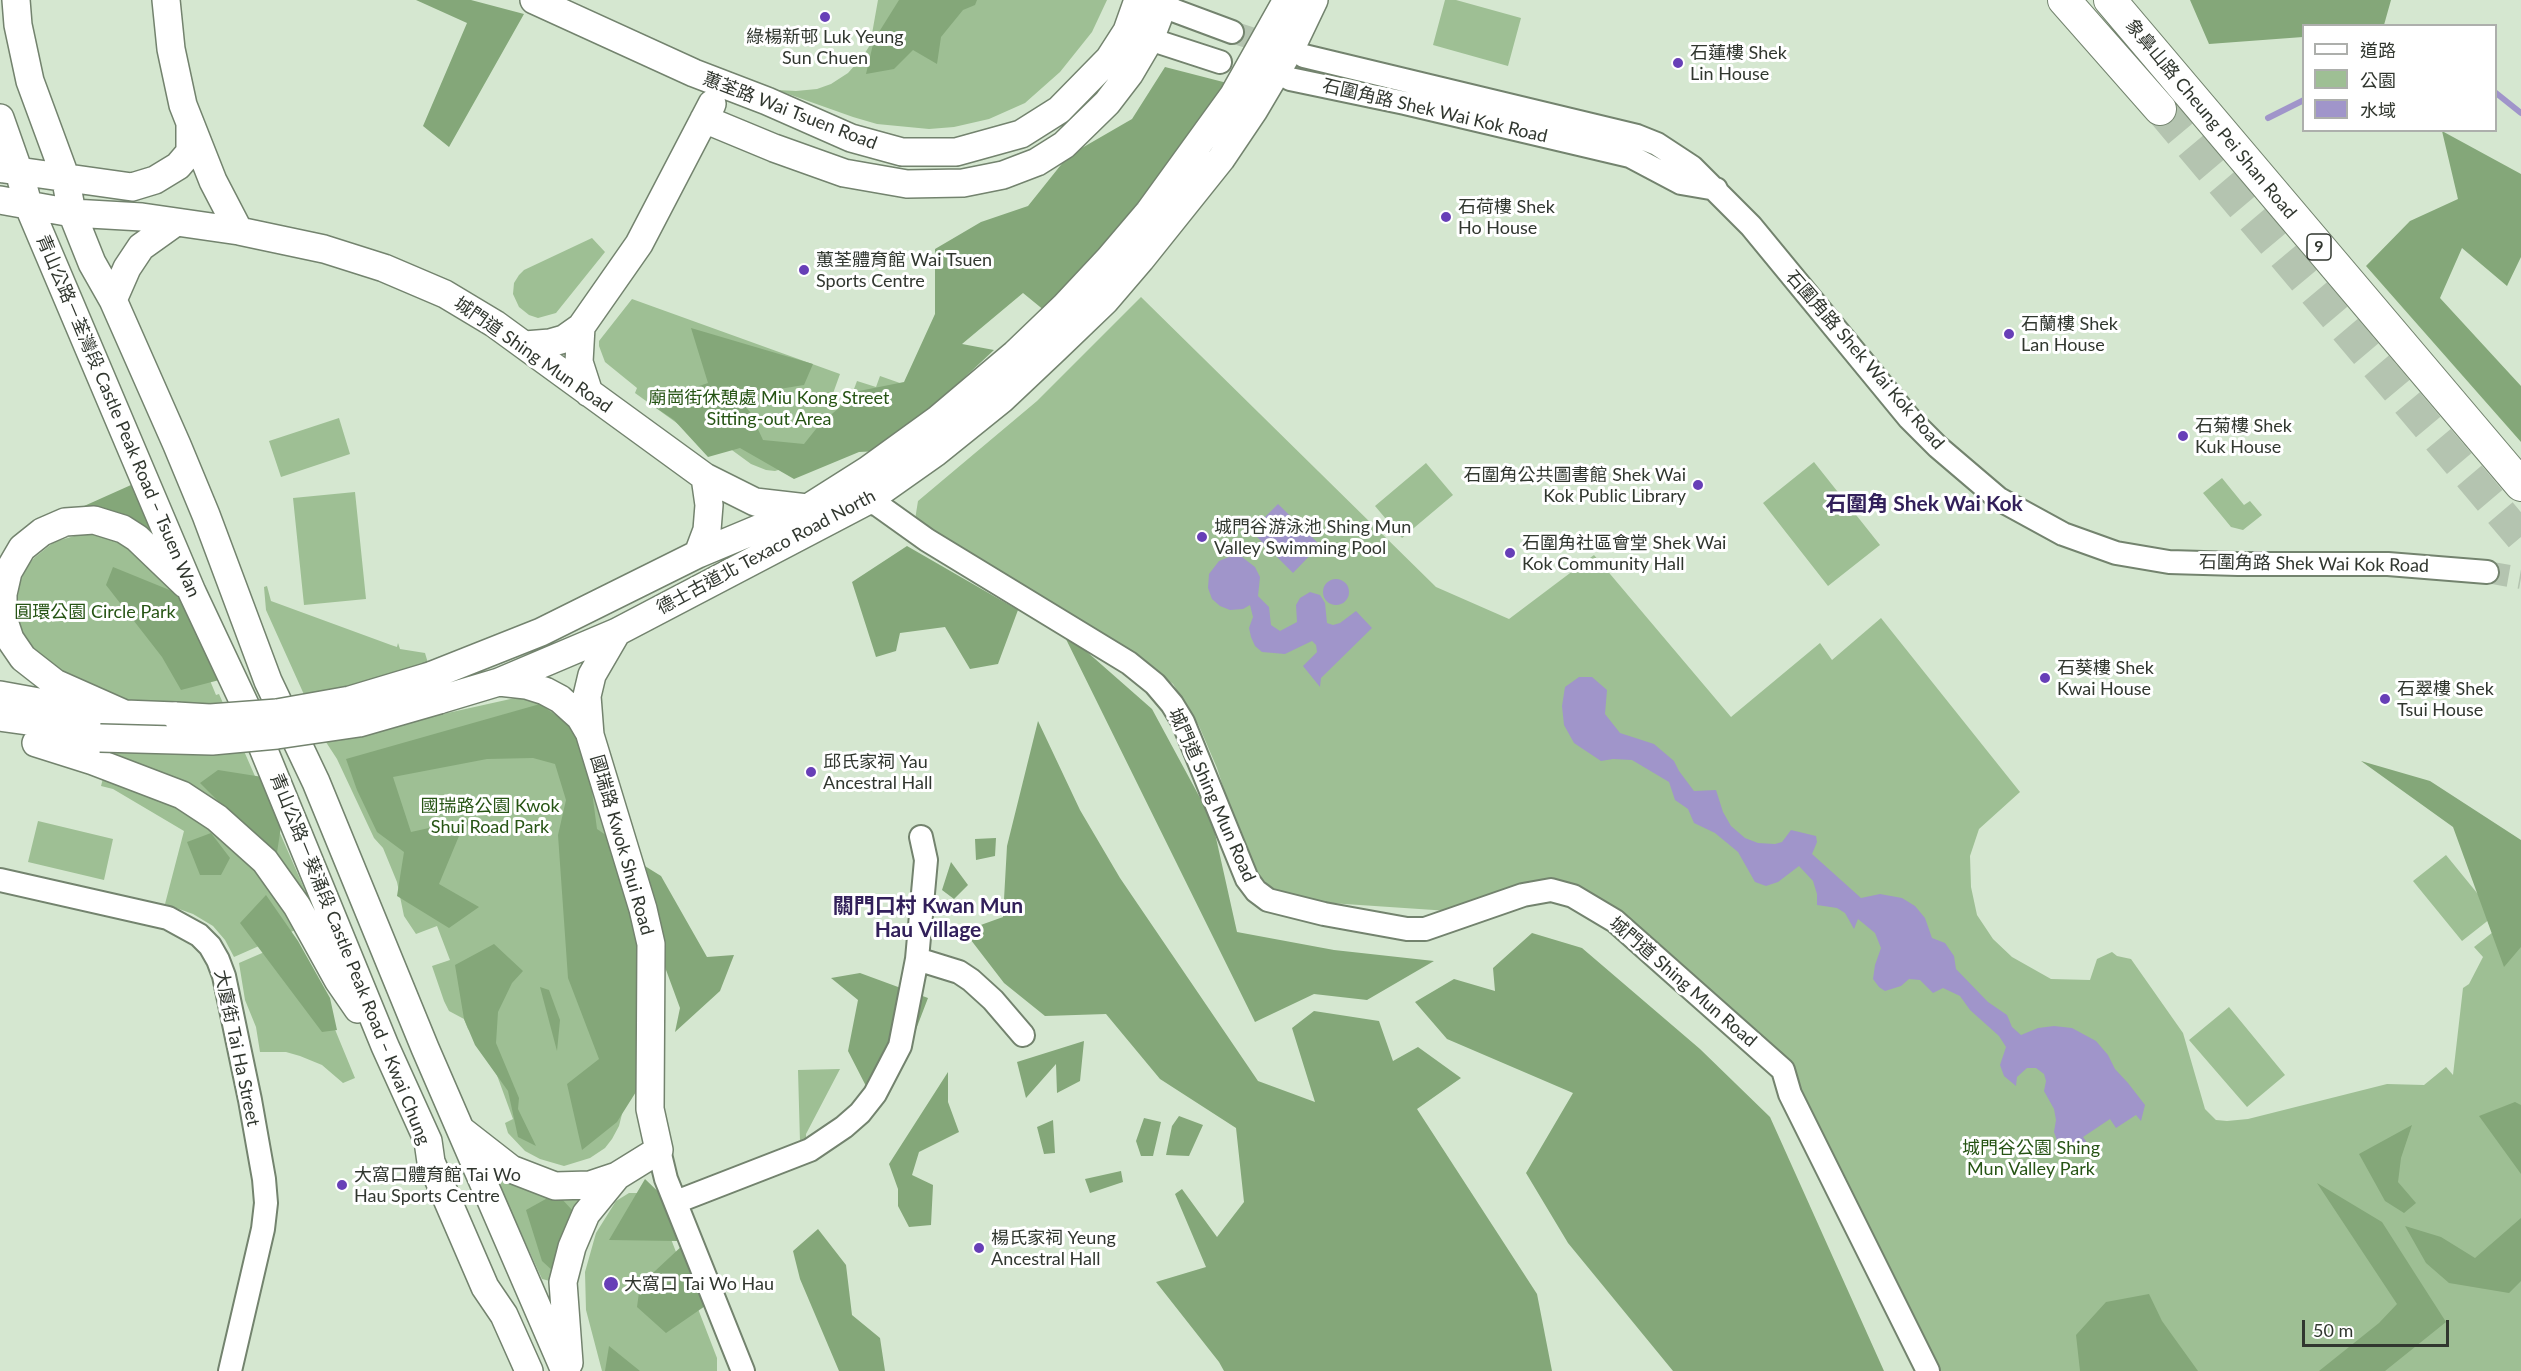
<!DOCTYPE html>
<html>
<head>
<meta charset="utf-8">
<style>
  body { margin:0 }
  #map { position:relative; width:2521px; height:1371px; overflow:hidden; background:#d5e7d0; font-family:Lato,"Noto Sans TC",sans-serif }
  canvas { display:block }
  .legend { position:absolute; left:2302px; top:24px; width:195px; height:108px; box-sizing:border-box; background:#fff; border:2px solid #adafac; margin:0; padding:8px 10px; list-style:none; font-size:18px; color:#31372f }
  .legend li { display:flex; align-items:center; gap:12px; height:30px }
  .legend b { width:30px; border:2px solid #adafac }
  .scale { position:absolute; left:2302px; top:1320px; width:147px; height:27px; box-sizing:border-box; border:3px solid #31372f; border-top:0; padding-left:8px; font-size:18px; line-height:21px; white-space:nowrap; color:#31372f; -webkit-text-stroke:4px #fff; paint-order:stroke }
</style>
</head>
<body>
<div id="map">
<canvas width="2521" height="1371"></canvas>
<ul class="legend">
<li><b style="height:8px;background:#fff"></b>道路</li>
<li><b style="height:16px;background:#9ebf94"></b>公園</li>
<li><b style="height:16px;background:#a095ca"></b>水域</li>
</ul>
<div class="scale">50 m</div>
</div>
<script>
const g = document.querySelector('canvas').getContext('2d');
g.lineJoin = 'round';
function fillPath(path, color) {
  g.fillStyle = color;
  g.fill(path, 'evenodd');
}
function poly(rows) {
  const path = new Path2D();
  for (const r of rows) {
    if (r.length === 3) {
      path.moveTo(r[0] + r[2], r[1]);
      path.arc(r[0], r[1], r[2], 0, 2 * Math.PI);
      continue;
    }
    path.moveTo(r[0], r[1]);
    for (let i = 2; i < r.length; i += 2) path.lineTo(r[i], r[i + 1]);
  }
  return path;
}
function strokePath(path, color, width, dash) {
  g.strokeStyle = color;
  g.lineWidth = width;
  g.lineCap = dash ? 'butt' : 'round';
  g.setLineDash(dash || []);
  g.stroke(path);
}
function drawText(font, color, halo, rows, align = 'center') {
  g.font = font + ' Lato,"Noto Sans TC",sans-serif';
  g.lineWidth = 6;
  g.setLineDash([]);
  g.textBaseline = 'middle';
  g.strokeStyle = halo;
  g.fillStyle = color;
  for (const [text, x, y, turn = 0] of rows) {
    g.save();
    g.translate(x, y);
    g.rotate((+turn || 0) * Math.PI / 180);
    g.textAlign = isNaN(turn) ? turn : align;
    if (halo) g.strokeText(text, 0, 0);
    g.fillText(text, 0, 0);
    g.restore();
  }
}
const green = poly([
  [878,0,1107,0,1092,32,1060,72,1025,103,989,119,954,127,929,129,877,124,853,117,777,90,796,91,817,89,831,84,848,73,863,56,870,45],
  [1445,0,1456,0,1521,18,1508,66,1433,45],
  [592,238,605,252,556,313,538,318,529,315,519,307,513,294,514,283,519,275,524,270],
  [1141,297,1436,587,1509,619,1594,555,1731,717,1820,643,1832,660,1881,618,2020,792,1979,829,1970,856,1971,887,1977,915,1993,939,2012,957,2051,979,2090,980,2097,959,2112,952,2117,956,2131,959,2183,1033,2205,1109,2216,1120,2227,1121,2248,1119,2387,1084,2424,1085,2446,1067,2453,1075,2463,988,2469,984,2483,957,2474,947,2521,910,2521,1371,1937,1371,1798,1094,1573,888,1449,911,1330,903,1301,899,1275,892,1258,874,1238,833,1217,768,1199,726,1173,684,1132,653,914,526,918,501,1037,401],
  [632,299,840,374,831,399,848,405,857,381,876,387,880,376,917,389,788,467,775,471,766,470,751,464,699,426,692,434,635,393,637,388,605,362,599,346,599,341],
  [339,418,350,454,281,477,269,441],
  [1814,462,1880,545,1828,586,1763,503],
  [1426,463,1453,495,1402,538,1375,506],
  [2222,478,2244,505,2250,501,2262,515,2243,530,2231,527,2203,493],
  [355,492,366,599,304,605,293,498],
  [81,534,103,535,130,547,161,576,169,588,180,608,216,695,219,694,318,920,234,957,225,940,213,926,193,914,165,904,184,831,113,789,101,786,109,755,113,695,54,674,21,636,16,616,19,585,26,568,34,558,54,542],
  [267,586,271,601,391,645,397,647,398,643,400,649,425,653,443,714,515,698,526,698,536,699,568,717,622,874,625,1102,619,1126,612,1139,605,1148,590,1158,564,1166,540,1159,525,1151,508,1133,505,1123,513,1119,487,1048,468,1029,464,1019,449,1011,444,1001,432,966,450,960,437,926,416,934,404,916,397,882,383,848,374,838,337,759,324,739,266,610,264,587],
  [38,821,113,839,104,880,28,862],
  [2446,855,2495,915,2462,941,2413,881],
  [283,944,315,981,355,1078,343,1083,322,1065,300,1056,286,1052,260,1052,256,1027,245,1000,239,963],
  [2229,1007,2285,1075,2247,1107,2189,1040],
  [840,1069,806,1134,806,1139,800,1142,798,1070],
  [504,1178,578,1199,561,1239,550,1281,542,1279,500,1187,501,1180],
  [629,1193,640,1193,659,1208,717,1358,717,1371,602,1371,586,1310,585,1272,596,1233,616,1201]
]);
const forest = poly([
  [416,0,471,0,524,14,449,147,423,126,467,23],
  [899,0,977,0,975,5,963,10,941,37,937,64,913,50,894,69,866,74,874,40],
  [2190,0,2391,0,2384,25,2304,26,2303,37,2209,44],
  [1165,67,1231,84,1127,226,1045,311,1023,293,962,344,994,350,935,405,879,451,859,452,794,479,740,448,708,457,674,420,649,403,708,383,691,328,813,364,804,385,736,396,750,412,763,440,804,444,820,424,859,391,904,382,935,314,935,249,981,222,1028,206,1068,156,1132,119],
  [2442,131,2521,174,2521,257,2507,286,2462,248,2440,298,2521,386,2521,442,2366,266,2410,221,2458,199],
  [131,485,159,550,64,515],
  [907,546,1018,610,998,664,970,669,945,627,900,633,896,651,876,657,852,582],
  [113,567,194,600,227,678,181,690,162,657,106,585],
  [1061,629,1152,709,1212,820,1237,932,1334,950,1434,961,1367,1000,1314,994,1255,1022],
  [540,704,569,725,586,747,597,829,613,840,659,974,646,1076,617,1122,582,1150,567,1084,599,1059,568,978,558,835,566,800,555,764,533,758,487,759,393,777,411,832,474,818,459,836,439,884,479,907,449,928,397,896,404,852,377,832,357,790,346,759],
  [1038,721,1080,810,1120,878,1258,1081,1315,1102,1292,1028,1314,1011,1379,1021,1393,1061,1418,1047,1461,1078,1417,1109,1537,1294,1552,1371,1224,1371,1219,1362,1156,1282,1206,1267,1175,1194,1182,1189,1217,1237,1244,1202,1236,1128,1160,1079,1106,1014,1045,1016,1004,983,964,931,1003,917,1007,846],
  [2361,761,2430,781,2521,840,2521,947,2504,967,2453,827],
  [218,770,288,781,276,859,200,783],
  [211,833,230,858,221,875,200,875,187,842],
  [996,838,995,856,976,860,975,839],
  [951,862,968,885,954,899,942,890],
  [640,863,661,876,707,957,734,955,720,991,675,1032,680,1008,662,959],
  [266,895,298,941,330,998,337,1030,322,1032,240,923],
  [1532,933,1582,948,1700,1049,1770,1117,1884,1371,1673,1371,1568,1243,1526,1173,1573,1093,1447,1039,1415,1002,1454,979,1495,991,1493,968],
  [494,944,523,971,512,983,498,1012,496,1043,519,1098,518,1109,536,1146,518,1137,508,1091,475,1045,464,1019,455,965],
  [860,973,928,998,899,1074,868,1090,848,1051,858,1000,831,978],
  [540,987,549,990,560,1020,557,1051],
  [1084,1041,1080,1081,1057,1093,1056,1064,1026,1098,1017,1062],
  [948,1072,948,1102,959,1132,919,1152,912,1175,933,1185,931,1225,909,1227,898,1206,898,1189,889,1164],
  [2515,1102,2521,1105,2521,1174,2479,1116],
  [1179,1116,1203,1125,1189,1156,1166,1155,1172,1126],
  [1144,1118,1161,1122,1153,1156,1141,1156,1136,1141],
  [1053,1120,1055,1153,1044,1154,1037,1127],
  [2412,1125,2401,1158,2398,1182,2416,1203,2404,1213,2385,1201,2359,1154],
  [1121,1171,1123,1182,1090,1193,1085,1179],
  [645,1179,672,1205,677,1241,609,1240],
  [2317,1183,2382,1222,2446,1322,2385,1371,2319,1371,2379,1323,2397,1304],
  [553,1195,559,1196,573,1211,561,1239,554,1272,542,1261,526,1210],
  [2521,1218,2521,1281,2509,1293,2449,1283,2426,1263,2405,1226,2441,1237,2475,1258],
  [818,1229,846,1265,852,1315,880,1338,885,1371,839,1371,800,1279,793,1251],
  [684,1244,708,1304,666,1333,637,1307,640,1285],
  [2149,1294,2162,1321,2198,1371,2080,1371,2076,1335,2106,1302],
  [609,1346,640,1371,605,1371]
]);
const water = poly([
  [1278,504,1320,545,1293,573,1251,531],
  [1229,557,1242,557,1255,567,1260,577,1258,596,1269,607,1271,625,1280,631,1297,622,1296,605,1300,598,1310,592,1320,595,1325,603,1327,623,1333,625,1340,623,1356,611,1372,628,1321,678,1320,687,1303,666,1317,652,1316,645,1312,641,1285,654,1262,652,1255,646,1251,637,1249,628,1253,617,1250,605,1243,609,1230,610,1220,606,1212,599,1208,588,1209,574,1219,561],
  [1336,592,13],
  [1579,677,1592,677,1607,690,1605,714,1620,733,1654,744,1674,761,1679,771,1694,791,1716,790,1723,812,1731,826,1745,838,1758,843,1775,844,1782,842,1791,830,1816,836,1817,842,1812,854,1861,898,1880,894,1902,898,1915,906,1925,918,1932,938,1945,943,1954,956,1956,969,1988,1002,2007,1015,2012,1027,2021,1035,2038,1028,2054,1026,2072,1028,2096,1041,2108,1055,2115,1069,2128,1083,2145,1105,2141,1121,2136,1115,2116,1128,2110,1119,2083,1137,2093,1151,2084,1155,2072,1154,2059,1146,2054,1132,2056,1120,2054,1109,2044,1091,2046,1081,2044,1074,2036,1068,2027,1068,2017,1077,2016,1086,2004,1076,2000,1065,2006,1047,1999,1036,1970,1010,1960,996,1943,988,1933,993,1920,980,1909,979,1901,986,1885,991,1879,987,1873,979,1875,965,1881,948,1875,933,1858,919,1854,929,1845,913,1837,908,1817,905,1817,894,1813,881,1799,866,1778,882,1766,886,1755,882,1738,852,1715,833,1694,823,1688,809,1675,800,1669,782,1632,760,1613,759,1601,761,1574,743,1564,725,1562,706,1565,687]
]);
const stream = poly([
  [2496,93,2521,113],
  [2268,118,2304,100]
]);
const minorTunnel = poly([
  [1232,32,1279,47],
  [2487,572,2521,578]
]);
const highwayTunnel = poly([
  [2160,109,2521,537]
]);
const minor = poly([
  [1146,0,1232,32],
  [1134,34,1220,62],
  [1304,56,1637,136,1657,144,1692,167,1751,226,1909,418,1938,447,1999,499,2063,534,2116,553,2169,562,2238,564,2388,564,2487,572],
  [1290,79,1405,103,1630,156,1681,183,1716,189],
  [867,501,878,505,927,540,1129,663,1155,684,1172,704,1183,722,1247,879,1256,891,1268,900,1324,914,1407,929,1425,929,1523,895,1551,890,1573,896,1615,921,1783,1070,1790,1094,1928,1371],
  [0,880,168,918,199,935,210,946,218,960,224,976,250,1100,264,1179,266,1203,263,1229,230,1371],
  [917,959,959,972,971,980,993,1000,1023,1035],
  [659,1150,666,1179,743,1371],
  [676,1202,810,1150,844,1127,860,1113,875,1094,900,1046,917,959,926,860,921,837]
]);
const major = poly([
  [16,0,18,25,30,81,65,176,72,213,92,263,113,300,177,445,206,515,268,681,316,782,425,1048,565,1371],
  [166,0,171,49,183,105,213,181,239,231],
  [534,0,694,73,767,101,851,138,902,152,956,152,1021,134,1059,110,1109,59,1127,31,1138,0],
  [0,118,19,172,29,207,192,592,247,709,385,1046,428,1141,431,1162,485,1287,504,1315,529,1371],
  [704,119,774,148,844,173,907,184,963,183,1003,175,1037,162,1064,145,1107,103,1130,73,1150,39,1165,0],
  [4,169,132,187,155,180,178,166,190,152,190,125],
  [0,200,72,213,142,217,239,231,324,249,384,268,445,294,495,324,705,477,755,502,807,508],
  [113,300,127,268,141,247,176,222],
  [581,327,579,362,589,393],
  [525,345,550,343,564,339,581,327,639,244,712,104],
  [698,554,707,530,709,505,705,477],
  [430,676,541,632,698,554,808,508,868,470,937,420,1015,354,1065,306,1109,259,1149,212,1233,96,1287,0],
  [499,682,526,685,545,691,560,699,580,717,590,734],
  [0,695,99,713,176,716],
  [439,700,499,682,617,632,867,501,935,453,1002,399,1055,349,1105,301,1141,259,1221,159,1254,110,1293,44,1314,0],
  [127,715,55,683,23,658,10,639,3,618,3,594,8,572,22,548,42,532,65,522,94,520,123,529,137,538,185,584],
  [0,717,42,723,100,738],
  [36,743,93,761,182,795,217,818,265,861,297,906,338,980,358,1009],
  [461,1130,511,1169,555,1186,590,1185,617,1176,659,1150,650,1109,651,944,643,909,590,735,587,696,592,675,617,632],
  [569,1363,563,1282,572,1247,586,1214,617,1176]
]);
const highway = poly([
  [2064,0,2160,109],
  [2110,0,2521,485]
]);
const majorBridge = poly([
  [176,716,210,718,277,713,350,700,430,676],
  [100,738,212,741,277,735,359,723,439,700]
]);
const markers = [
  [825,17,6,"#673fb7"],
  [1678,63,6,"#673fb7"],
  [1446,217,6,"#673fb7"],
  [804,270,6,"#673fb7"],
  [2009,334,6,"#673fb7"],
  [2183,436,6,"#673fb7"],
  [1698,485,6,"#673fb7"],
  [1202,537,6,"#673fb7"],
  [1510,553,6,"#673fb7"],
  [2045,678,6,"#673fb7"],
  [2385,699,6,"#673fb7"],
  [811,772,6,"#673fb7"],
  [342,1185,6,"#673fb7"],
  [979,1248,6,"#673fb7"],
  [611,1284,8,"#673fb7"]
];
const shields = [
  [2319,247,24]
];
const shieldNames = [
  ["9",2319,247]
];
const poiNames = [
  ["綠楊新邨 Luk Yeung",825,37,"center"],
  ["Sun Chuen",825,58,"center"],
  ["石蓮樓 Shek",1690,53],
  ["Lin House",1690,74],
  ["石荷樓 Shek",1458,207],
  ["Ho House",1458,228],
  ["蕙荃體育館 Wai Tsuen",816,260],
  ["Sports Centre",816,281],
  ["石蘭樓 Shek",2021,324],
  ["Lan House",2021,345],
  ["石菊樓 Shek",2195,426],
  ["Kuk House",2195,447],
  ["石圍角公共圖書館 Shek Wai",1686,475,"right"],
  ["Kok Public Library",1686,496,"right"],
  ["城門谷游泳池 Shing Mun",1214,527],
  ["Valley Swimming Pool",1214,548],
  ["石圍角社區會堂 Shek Wai",1522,543],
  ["Kok Community Hall",1522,564],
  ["石葵樓 Shek",2057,668],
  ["Kwai House",2057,689],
  ["石翠樓 Shek",2397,689],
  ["Tsui House",2397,710],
  ["邱氏家祠 Yau",823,762],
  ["Ancestral Hall",823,783],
  ["大窩口體育館 Tai Wo",354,1175],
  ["Hau Sports Centre",354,1196],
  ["楊氏家祠 Yeung",991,1238],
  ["Ancestral Hall",991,1259],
  ["大窩口 Tai Wo Hau",624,1284]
];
const streetNames = [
  ["蕙荃路 Wai Tsuen Road",790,111,21],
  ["石圍角路 Shek Wai Kok Road",1435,111,13],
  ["象鼻山路 Cheung Pei Shan Road",2211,119,50],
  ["城門道 Shing Mun Road",533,355,35],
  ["石圍角路 Shek Wai Kok Road",1865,360,49],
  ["青山公路－荃灣段 Castle Peak Road – Tsuen Wan",118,416,67],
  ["德士古道北 Texaco Road North",766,552,-28],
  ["石圍角路 Shek Wai Kok Road",2314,564,1],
  ["城門道 Shing Mun Road",1212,795,66],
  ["國瑞路 Kwok Shui Road",622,845,74],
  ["青山公路－葵涌段 Castle Peak Road – Kwai Chung",350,959,68],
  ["城門道 Shing Mun Road",1683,982,41],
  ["大廈街 Tai Ha Street",237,1048,78]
];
const parkNames = [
  ["廟崗街休憩處 Miu Kong Street",769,398],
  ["Sitting-out Area",769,419],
  ["圓環公園 Circle Park",95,612],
  ["國瑞路公園 Kwok",490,806],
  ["Shui Road Park",490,827],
  ["城門谷公園 Shing",2031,1148],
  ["Mun Valley Park",2031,1169]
];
const quarterNames = [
  ["石圍角 Shek Wai Kok",1924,504],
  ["關門口村 Kwan Mun",928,906],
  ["Hau Village",928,930]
];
fillPath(green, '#9ebf94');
fillPath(forest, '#84a779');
fillPath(water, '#a095ca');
strokePath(stream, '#a095ca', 6);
strokePath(minorTunnel, '#b4c4b0', 22, [22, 11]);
strokePath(highwayTunnel, '#b4c4b0', 32, [32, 16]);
strokePath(minor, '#73836e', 26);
strokePath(major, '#73836e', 30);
strokePath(highway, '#73836e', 34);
strokePath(minor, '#fff', 22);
strokePath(major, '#fff', 27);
strokePath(highway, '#fff', 32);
strokePath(majorBridge, '#73836e', 30, []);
strokePath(majorBridge, '#fff', 27);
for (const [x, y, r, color] of markers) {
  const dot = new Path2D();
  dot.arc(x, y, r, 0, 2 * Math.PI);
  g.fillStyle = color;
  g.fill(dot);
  strokePath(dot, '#fff', 2);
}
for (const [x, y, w] of shields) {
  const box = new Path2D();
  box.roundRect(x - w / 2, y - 13, w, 26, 4.5);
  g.fillStyle = '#fff';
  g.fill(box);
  strokePath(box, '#31372f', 1.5);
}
drawText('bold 16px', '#31372f', null, shieldNames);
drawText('18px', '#31372f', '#fff', poiNames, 'left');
drawText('18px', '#31372f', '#fff', streetNames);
drawText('18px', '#265414', '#fff', parkNames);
drawText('bold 21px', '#32205a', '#fff', quarterNames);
</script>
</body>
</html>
